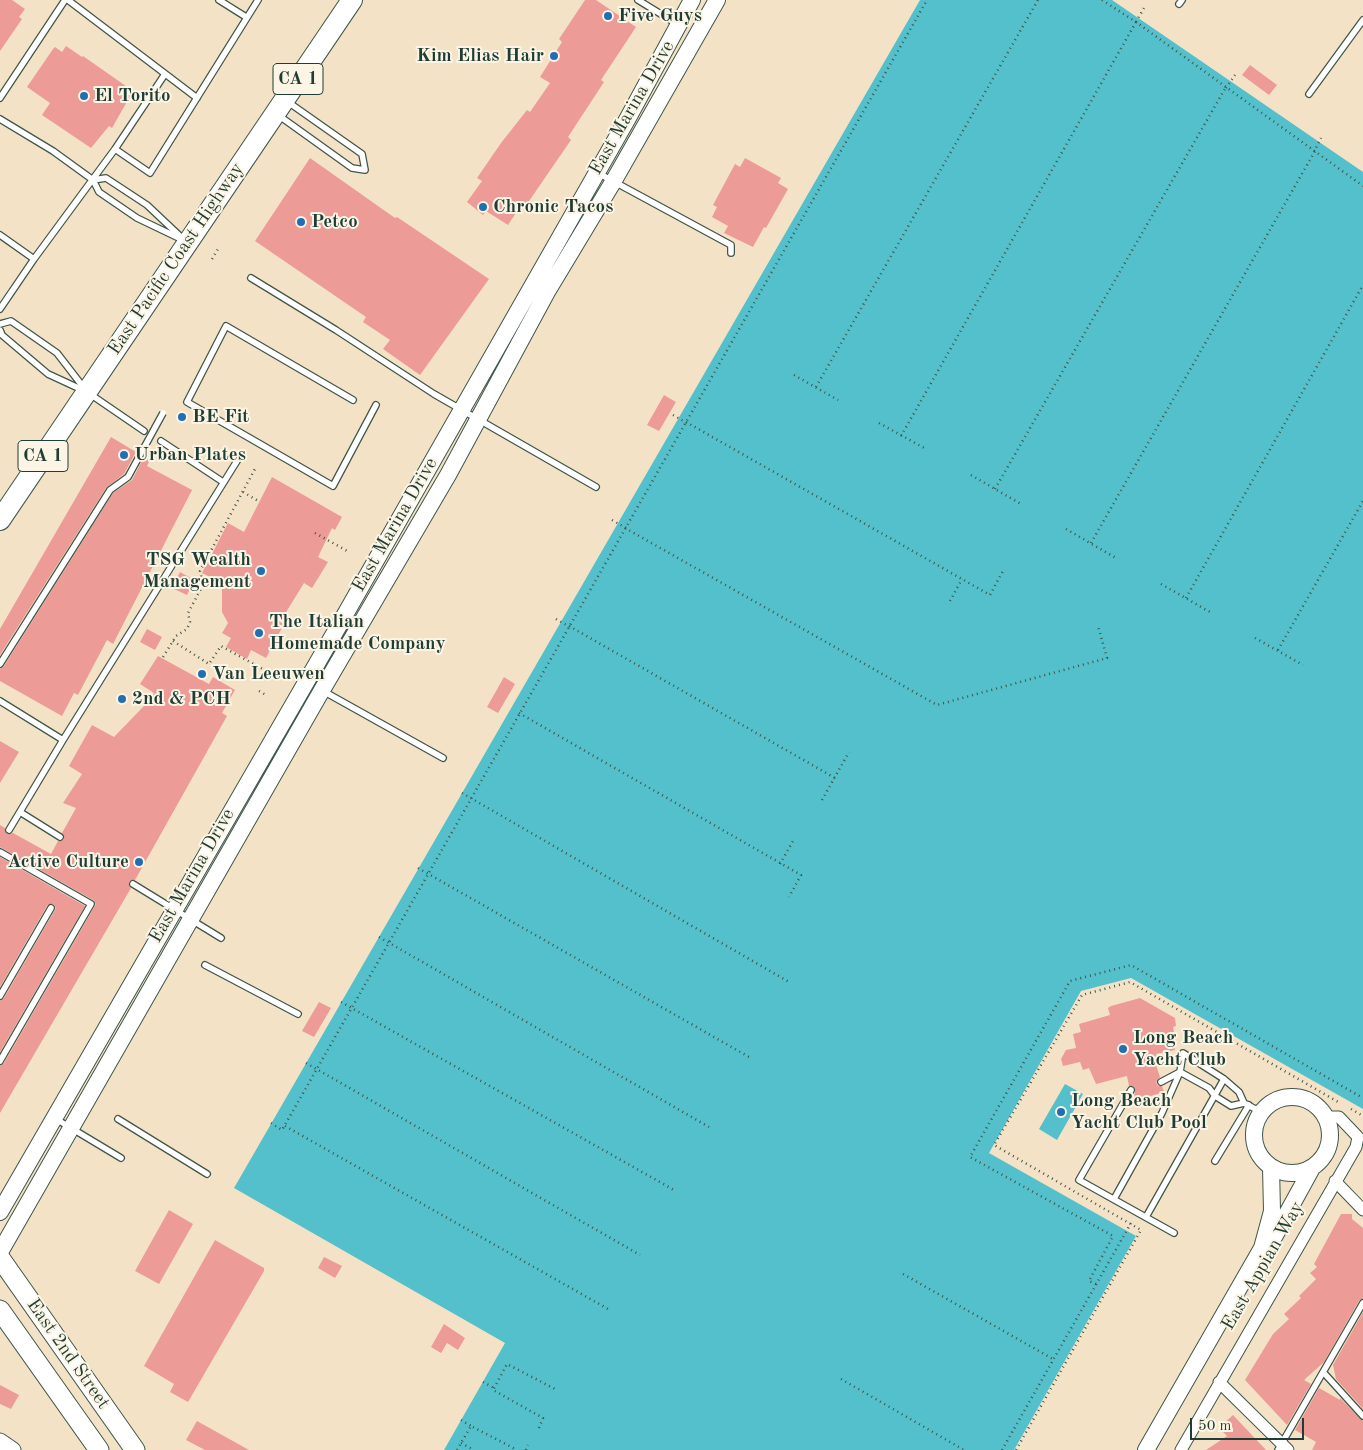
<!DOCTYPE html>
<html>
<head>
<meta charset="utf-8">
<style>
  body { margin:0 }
  #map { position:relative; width:1363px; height:1450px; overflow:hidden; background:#f4e2c6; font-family:"Old Standard TT",serif }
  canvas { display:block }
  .scale { position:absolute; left:1190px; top:1418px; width:114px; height:22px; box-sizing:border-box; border:2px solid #1f3d34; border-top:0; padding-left:6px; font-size:15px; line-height:18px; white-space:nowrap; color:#1f3d34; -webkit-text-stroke:4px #fcf5e5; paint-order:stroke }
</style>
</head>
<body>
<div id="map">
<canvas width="1363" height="1450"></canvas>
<div class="scale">50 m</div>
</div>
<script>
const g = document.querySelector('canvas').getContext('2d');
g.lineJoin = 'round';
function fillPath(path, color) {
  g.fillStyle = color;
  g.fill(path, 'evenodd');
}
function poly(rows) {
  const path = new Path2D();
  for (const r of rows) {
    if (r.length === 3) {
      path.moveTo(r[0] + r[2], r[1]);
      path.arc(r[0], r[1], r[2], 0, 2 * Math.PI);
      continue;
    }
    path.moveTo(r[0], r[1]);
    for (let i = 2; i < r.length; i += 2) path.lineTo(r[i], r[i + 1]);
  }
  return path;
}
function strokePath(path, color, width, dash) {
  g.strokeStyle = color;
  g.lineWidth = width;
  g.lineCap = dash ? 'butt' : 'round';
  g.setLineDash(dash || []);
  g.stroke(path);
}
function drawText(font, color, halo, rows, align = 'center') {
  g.font = font + ' "Old Standard TT",serif';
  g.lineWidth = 4;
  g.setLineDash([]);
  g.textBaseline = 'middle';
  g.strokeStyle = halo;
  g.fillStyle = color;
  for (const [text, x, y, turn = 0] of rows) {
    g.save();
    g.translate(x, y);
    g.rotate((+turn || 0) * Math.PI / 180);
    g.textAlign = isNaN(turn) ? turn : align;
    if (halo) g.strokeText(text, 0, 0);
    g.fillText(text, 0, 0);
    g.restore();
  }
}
const water = poly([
  [920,0,1112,0,1363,172,1363,1109,1131,978,1081,991,989,1153,1136,1236,1014,1450,444,1450,505,1343,234,1188],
  [1065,1084,1083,1094,1057,1140,1039,1129]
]);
const building = poly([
  [0,0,12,0,25,9,19,17,22,19,0,51],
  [585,0,596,0,636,27,601,80,604,82,568,137,571,140,527,204,523,202,508,225,486,211,483,215,467,202,482,181,477,178,501,143,527,110,530,112,550,83,540,77,562,42,559,39],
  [66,46,82,57,83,56,133,91,112,128,109,126,91,148,42,115,50,103,27,87,53,49,55,47,62,52],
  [1250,65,1277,85,1269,95,1242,75],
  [310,158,395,218,397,217,489,279,420,375,383,349,390,340,363,322,366,317,255,241],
  [745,158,781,178,778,183,788,189,766,228,764,227,753,247,724,233,728,226,712,217,717,207,713,205,728,177,735,164,740,167],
  [664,395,676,402,659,431,647,425],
  [111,437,136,452,124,474,106,488,0,655,0,629],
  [144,457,150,460,147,466,192,490,113,644,107,640,78,695,74,693,62,716,0,681,0,669,4,666,113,493,132,480],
  [272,477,342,517,335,530,332,528,318,557,328,562,312,588,304,583,280,622,284,624,266,658,251,650,247,659,226,647,231,638,222,633,228,623,222,612,222,583,202,573,228,523,244,532],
  [180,572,194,580,187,595,172,588],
  [147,629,162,637,155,650,140,642],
  [158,656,209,684,213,677,235,690,222,713,227,716,135,880,129,882,131,888,0,1113,0,1066,4,1063,96,904,93,900,0,847,0,825,5,828,7,834,13,833,51,854,58,841,64,839,62,833,76,808,63,803,82,774,69,766,92,725,114,737,143,707,154,693,140,684],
  [504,677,515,684,498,713,487,707],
  [0,741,19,752,0,783],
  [0,857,85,906,0,1052,0,1001,4,998,56,908,53,904,47,906,0,987],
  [1140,998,1175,1018,1176,1026,1173,1027,1174,1032,1171,1032,1175,1050,1156,1054,1160,1063,1156,1065,1160,1077,1156,1082,1158,1086,1162,1086,1164,1092,1134,1101,1135,1088,1129,1086,1127,1076,1096,1084,1089,1068,1083,1070,1080,1062,1063,1066,1061,1059,1066,1050,1076,1048,1073,1034,1081,1032,1079,1024,1110,1015,1108,1008,1111,1006],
  [319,1002,331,1008,314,1037,302,1031],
  [169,1210,193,1224,159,1284,135,1271],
  [1341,1214,1352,1214,1352,1219,1363,1228,1363,1298,1359,1301,1324,1362,1304,1380,1311,1384,1287,1425,1245,1380,1273,1334,1289,1319,1284,1314,1301,1298,1299,1296,1316,1279,1310,1273,1317,1267,1314,1264],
  [215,1240,264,1268,264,1271,188,1402,170,1392,174,1384,144,1366],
  [324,1257,342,1266,335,1278,318,1268],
  [1363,1312,1363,1409,1336,1379,1333,1365],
  [444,1324,465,1338,458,1350,447,1343,441,1353,431,1347],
  [0,1385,19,1395,11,1409,0,1404],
  [1319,1388,1340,1400,1340,1398,1363,1421,1363,1450,1312,1450,1316,1442,1295,1430],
  [1233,1415,1266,1450,1206,1450,1227,1436,1219,1428],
  [197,1421,249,1450,205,1450,186,1440]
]);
const path = poly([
  [1102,0,1136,22,1363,186],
  [1136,22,1144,8],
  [1226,88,1235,75],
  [1314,152,1321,138],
  [212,259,218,249],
  [794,375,838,400],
  [816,387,1038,0],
  [673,415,687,423],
  [686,422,990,595,1004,569],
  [879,423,926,449],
  [901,436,1136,22],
  [971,475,1021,504],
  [995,489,1226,87],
  [243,492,260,502],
  [612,520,626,528],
  [625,528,937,705,1107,658,1098,626],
  [1066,529,1116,558],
  [315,533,349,552],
  [1091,543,1315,151],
  [1161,584,1210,612],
  [1186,598,1363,285],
  [950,601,962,579],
  [556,619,570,627],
  [569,626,835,778],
  [1255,638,1303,665],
  [173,641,209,664,221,646,270,673],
  [1278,650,1363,501],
  [163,657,176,636,187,629,190,622,188,613,203,585,200,571,256,467],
  [259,691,266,695],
  [519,713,801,875,789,897],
  [462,793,789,982],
  [822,800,849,752],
  [780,864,793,841],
  [418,868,749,1057],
  [379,937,709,1127],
  [341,1002,674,1190],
  [306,1063,640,1255],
  [1351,1109,1363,1116],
  [271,1123,282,1130,927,0],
  [285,1126,608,1309],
  [903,1274,1053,1359],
  [1096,1284,1089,1281,1113,1236,970,1157,1070,981,1131,965,1363,1098],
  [841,1379,964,1450],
  [483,1382,494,1388],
  [461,1420,471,1426],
  [539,1428,543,1418,493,1390,507,1364,557,1390],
  [461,1443,474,1450],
  [457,1450,471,1426,517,1450],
  [526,1450,528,1445],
  [1002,1450,1131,1223],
  [1016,1450,1141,1230,994,1145,1082,995,1130,982,1340,1103]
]);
const service = poly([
  [68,0,197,98],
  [219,0,246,17],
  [638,0,677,24],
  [1179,4,1182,0],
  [1309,94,1363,20],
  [0,98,65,0],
  [278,115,352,168,365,170,362,154,288,102],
  [0,119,53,151,93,180,99,192,137,218,185,241],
  [115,149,165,74],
  [598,173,731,245,731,253],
  [93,180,106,178,147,205,182,238],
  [0,235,34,259],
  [251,278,336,330,434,394,596,487],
  [0,309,34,259,115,149,150,173,258,0],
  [0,324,11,321,57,353,84,388],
  [0,330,2,335,48,374,87,392,144,431],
  [353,400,226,326,187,402,333,486,376,405],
  [161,441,223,482],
  [0,664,110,490,128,477,140,455],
  [323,691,443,758],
  [0,701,63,740,9,830],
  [63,740,237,461],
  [20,812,60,837],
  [0,852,91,904,0,1061],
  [133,884,221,938],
  [205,965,298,1014],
  [0,996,51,908],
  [1180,1072,1209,1088,1215,1096,1231,1106,1244,1103,1261,1112],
  [1161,1082,1180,1072],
  [1131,1090,1079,1180,1174,1233],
  [56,1119,121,1158],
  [118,1119,207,1174],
  [1215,1161,1249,1105],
  [1114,1199,1162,1113,1180,1072,1183,1053,1224,1079,1239,1092,1244,1103],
  [1146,1217,1224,1079],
  [1324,1373,1363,1416],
  [1278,1450,1363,1303]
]);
const minor = poly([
  [1335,1181,1363,1210],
  [1219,1382,1288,1450],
  [1181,1450,1356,1147,1358,1137,1339,1117,1325,1117]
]);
const tertiary = poly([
  [0,1441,13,1450]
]);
const secondary = poly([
  [1292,1135,38],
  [0,1212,338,627,628,118,692,0],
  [1262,1248,1273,1239,1312,1168],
  [0,1252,322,690,448,475,548,290,613,182,717,0],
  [1146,1450,1262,1248,1272,1211,1271,1167]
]);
const primary = poly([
  [0,1258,135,1450],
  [0,1310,99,1450]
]);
const trunk = poly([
  [0,520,352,0]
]);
const serviceBridge = poly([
  [140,455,163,413]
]);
const markers = [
  [608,16,5,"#1f6fb2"],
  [554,56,5,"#1f6fb2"],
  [84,96,5,"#1f6fb2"],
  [483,207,5,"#1f6fb2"],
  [301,222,5,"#1f6fb2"],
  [182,417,5,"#1f6fb2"],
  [124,455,5,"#1f6fb2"],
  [261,571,5,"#1f6fb2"],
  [259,633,5,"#1f6fb2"],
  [202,674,5,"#1f6fb2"],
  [122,699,5,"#1f6fb2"],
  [139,862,5,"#1f6fb2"],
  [1123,1049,5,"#1f6fb2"],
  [1061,1112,5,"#1f6fb2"]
];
const shields = [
  [298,79,50],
  [43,456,50]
];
const shieldNames = [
  ["CA 1",298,79],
  ["CA 1",43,456]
];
const poiNames = [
  ["Five Guys",618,16],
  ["Kim Elias Hair",544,56,"right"],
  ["El Torito",94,96],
  ["Chronic Tacos",493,207],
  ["Petco",311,222],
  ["BE Fit",192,417],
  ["Urban Plates",134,455],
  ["TSG Wealth",251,560,"right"],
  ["Management",251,582,"right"],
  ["The Italian",269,622],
  ["Homemade Company",269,644],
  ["Van Leeuwen",212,674],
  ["2nd & PCH",132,699],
  ["Active Culture",129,862,"right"],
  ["Long Beach",1133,1038],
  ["Yacht Club",1133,1060],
  ["Long Beach",1071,1101],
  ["Yacht Club Pool",1071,1123]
];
const streetNames = [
  ["East Marina Drive",632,108,-60],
  ["East Pacific Coast Highway",176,259,-56],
  ["East Marina Drive",395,525,-60],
  ["East Marina Drive",192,876,-60],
  ["East Appian Way",1263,1266,-60],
  ["East 2nd Street",68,1354,55]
];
fillPath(water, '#53c0cc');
fillPath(building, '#ed9b97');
strokePath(service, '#3f564a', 8);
strokePath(minor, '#3f564a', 13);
strokePath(tertiary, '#3f564a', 17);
strokePath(secondary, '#3f564a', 18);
strokePath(primary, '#3f564a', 21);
strokePath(trunk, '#3f564a', 22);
strokePath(path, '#3f564a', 2.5, [1, 4]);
strokePath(service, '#fff', 5.5);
strokePath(minor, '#fff', 11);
strokePath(tertiary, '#fff', 15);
strokePath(secondary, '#fff', 16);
strokePath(primary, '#fff', 19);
strokePath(trunk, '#fff', 20);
strokePath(serviceBridge, '#3f564a', 8, []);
strokePath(serviceBridge, '#fff', 5.5);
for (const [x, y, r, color] of markers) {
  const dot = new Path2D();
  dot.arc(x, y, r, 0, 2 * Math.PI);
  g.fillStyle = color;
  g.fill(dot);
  strokePath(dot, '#fcf5e5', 2);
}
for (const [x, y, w] of shields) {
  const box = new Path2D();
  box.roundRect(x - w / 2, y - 15.5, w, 31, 4);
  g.fillStyle = '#fcf5e5';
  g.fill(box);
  strokePath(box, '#1f3d34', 1);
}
drawText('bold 18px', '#1f3d34', null, shieldNames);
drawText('bold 19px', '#1f3d34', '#fcf5e5', poiNames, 'left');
drawText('19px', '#1f3d34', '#fcf5e5', streetNames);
</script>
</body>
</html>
